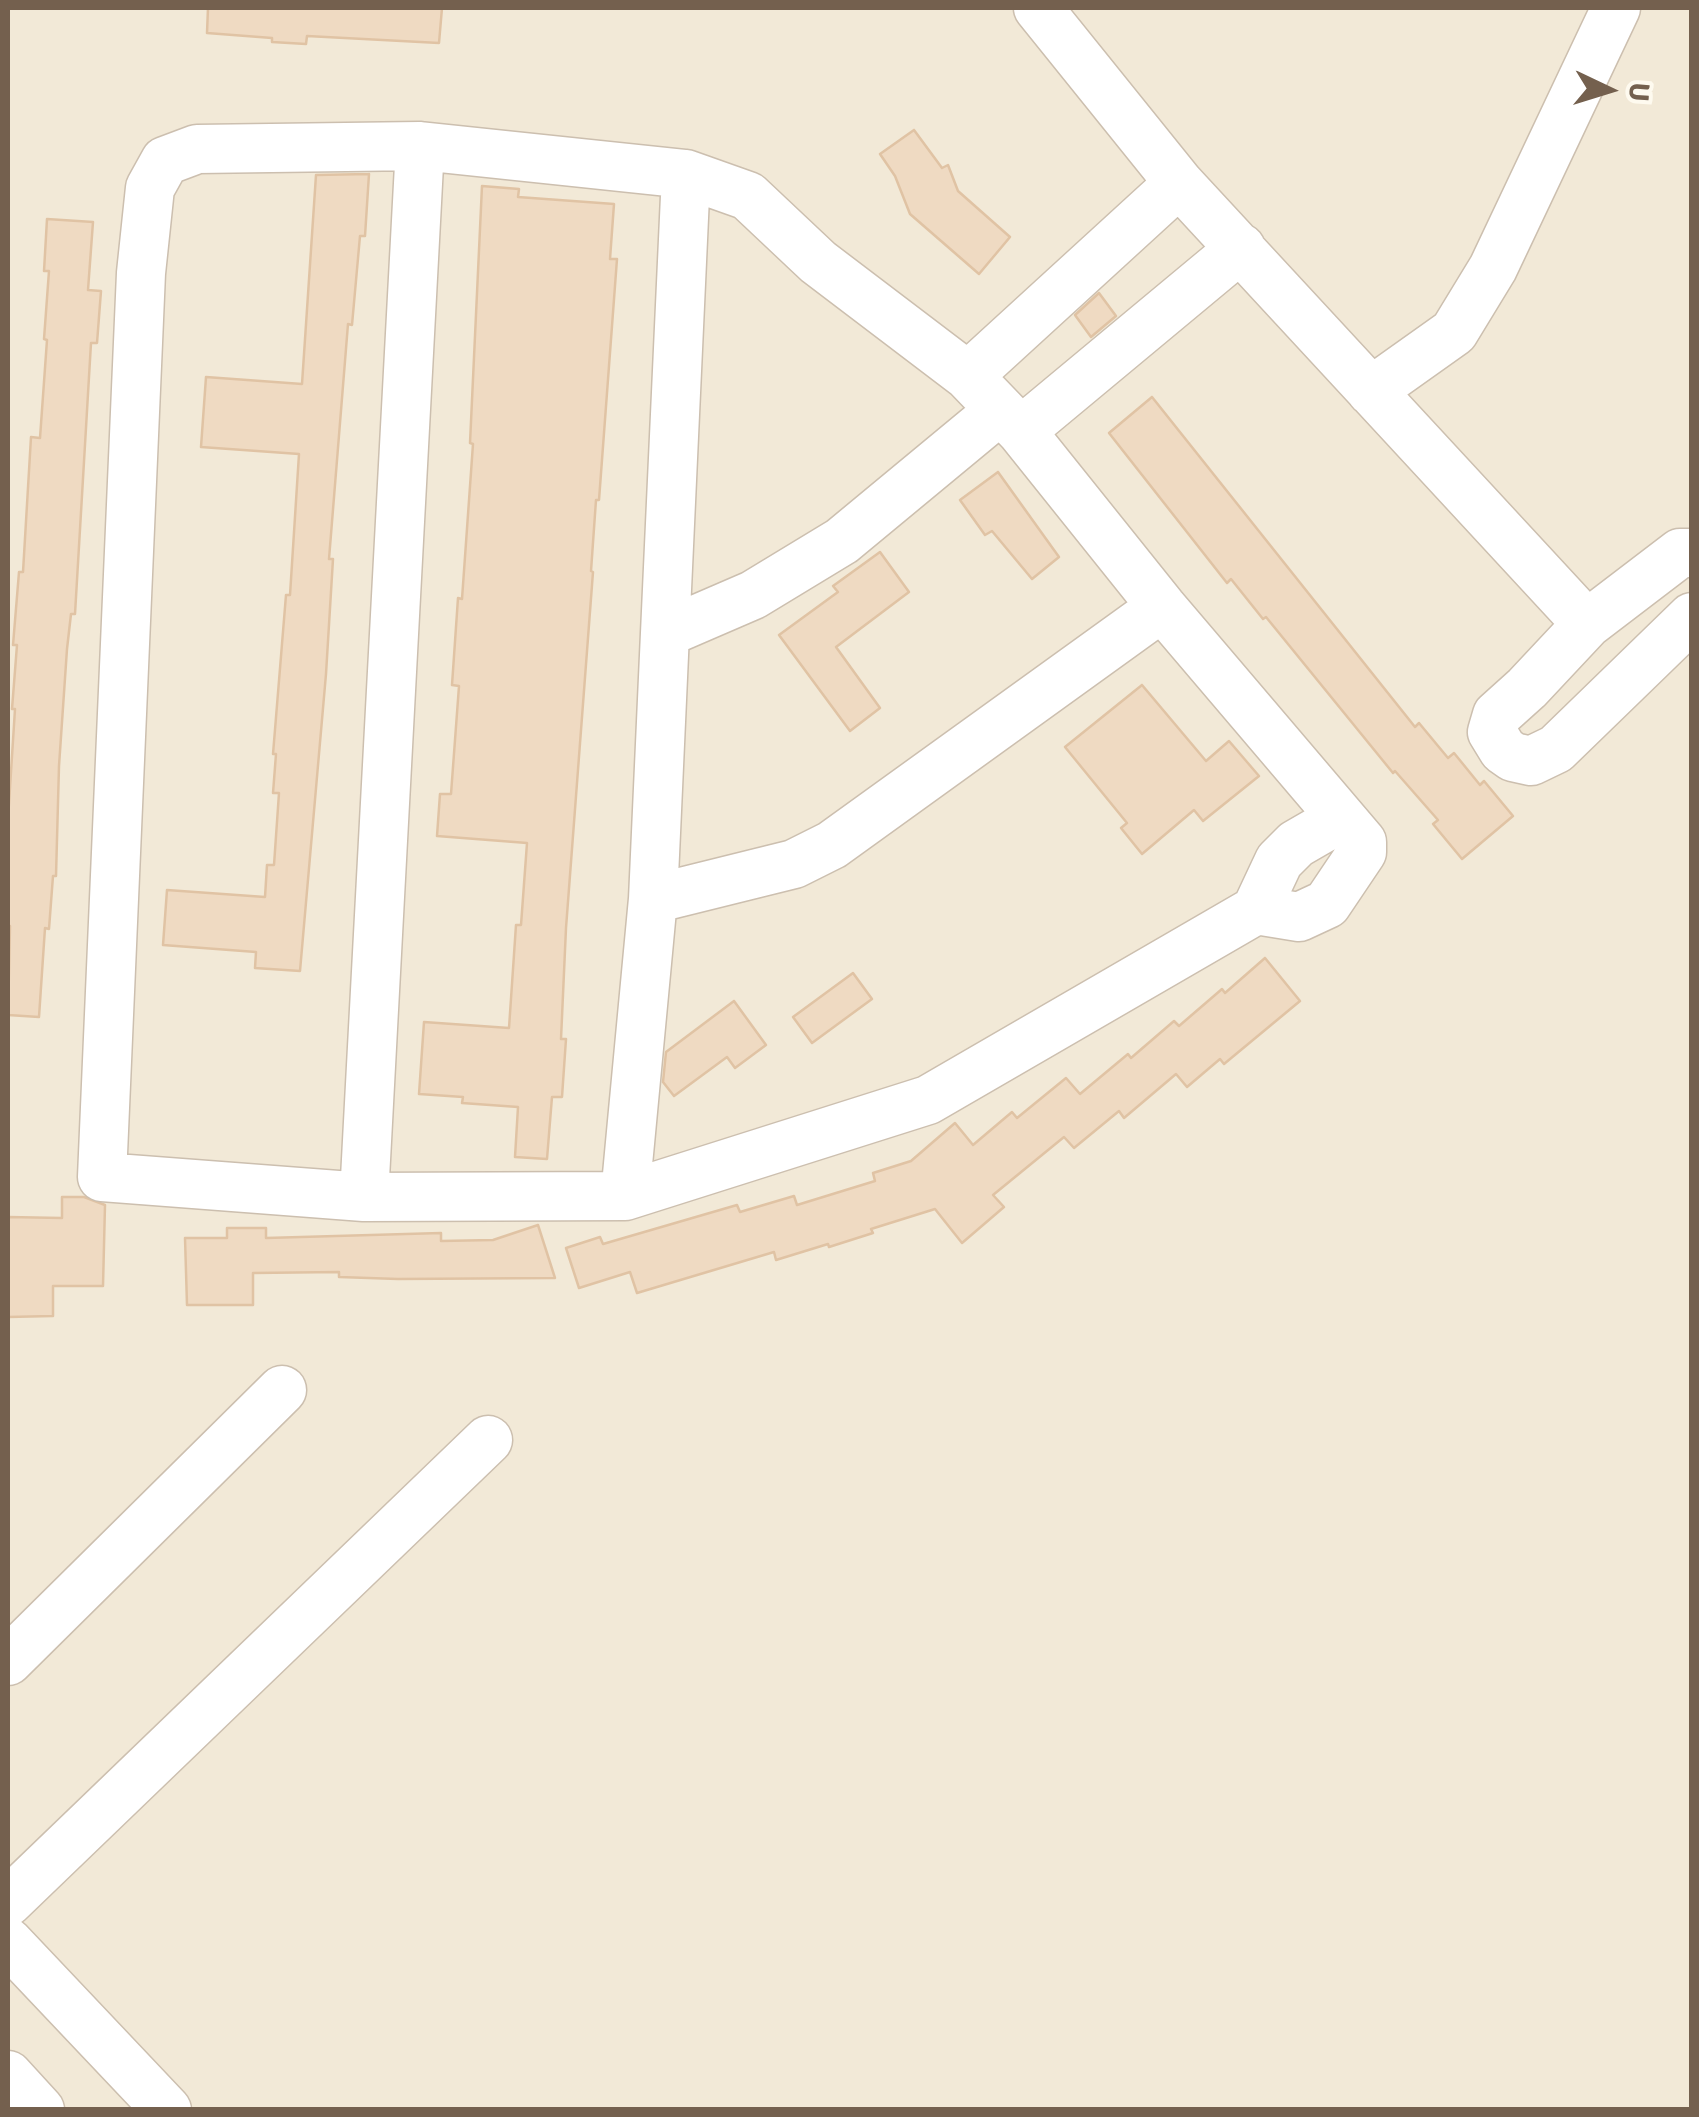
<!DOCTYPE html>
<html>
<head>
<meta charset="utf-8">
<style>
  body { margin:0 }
  #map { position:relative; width:1699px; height:2117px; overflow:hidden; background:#fbf6e9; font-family:Signika,sans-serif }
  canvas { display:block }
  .frame { position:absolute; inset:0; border:10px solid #74604e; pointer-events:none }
  .north { position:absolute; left:1559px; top:40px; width:100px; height:100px; -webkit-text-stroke:8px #fefaef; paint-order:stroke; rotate:94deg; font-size:28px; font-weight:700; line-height:40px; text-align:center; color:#74604e }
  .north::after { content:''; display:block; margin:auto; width:35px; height:45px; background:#74604e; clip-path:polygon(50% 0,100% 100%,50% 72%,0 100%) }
</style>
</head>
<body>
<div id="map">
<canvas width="1699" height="2117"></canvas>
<div class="frame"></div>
<div class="north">U</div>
</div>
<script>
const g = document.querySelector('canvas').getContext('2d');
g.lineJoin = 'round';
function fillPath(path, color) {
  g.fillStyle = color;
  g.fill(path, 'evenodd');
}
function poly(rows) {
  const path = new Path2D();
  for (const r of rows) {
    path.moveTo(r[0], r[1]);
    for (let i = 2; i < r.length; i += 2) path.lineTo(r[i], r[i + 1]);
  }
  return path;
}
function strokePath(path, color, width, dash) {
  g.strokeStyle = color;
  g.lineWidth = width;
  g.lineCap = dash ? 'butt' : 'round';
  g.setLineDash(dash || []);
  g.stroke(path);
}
const residential = poly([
  [8,8,1691,8,1691,2109,8,2110]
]);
const building = poly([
  [208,8,442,8,439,43,307,36,306,44,272,42,272,38,207,33,208,8],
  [914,130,942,168,948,165,958,191,1010,237,979,274,910,214,895,176,880,154,914,130],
  [369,174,365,236,360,236,352,325,348,324,329,559,333,559,326,674,300,971,255,968,256,952,163,945,167,890,265,897,267,865,274,865,279,793,273,793,276,754,273,754,286,595,290,595,299,454,201,447,206,377,302,384,316,175,369,174],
  [482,186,519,189,518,197,614,204,610,259,617,259,599,500,596,500,591,571,593,572,566,928,561,1039,566,1039,562,1097,552,1097,547,1159,515,1157,518,1107,462,1103,463,1097,419,1094,424,1022,509,1028,516,925,521,925,527,843,437,836,440,794,451,794,459,686,452,685,458,598,462,599,473,444,470,443,482,186],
  [47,219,93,222,88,290,101,291,97,343,91,343,75,614,71,614,67,649,59,766,56,876,53,876,49,929,45,928,39,1017,8,1015,10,926,8,926,8,819,15,709,12,709,17,645,13,645,19,572,23,572,31,437,40,438,47,340,44,339,49,271,44,271,47,219],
  [1099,293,1116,316,1091,337,1075,315,1099,293],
  [1152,397,1415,727,1419,723,1448,758,1454,753,1480,785,1484,781,1513,816,1462,859,1433,824,1438,820,1395,771,1393,773,1266,617,1263,619,1231,579,1227,583,1109,433,1152,397],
  [998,472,1059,557,1032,579,992,531,985,535,960,500,998,472],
  [880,552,909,592,836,647,880,708,850,731,779,635,838,592,833,586,880,552],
  [1142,685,1206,761,1229,741,1259,776,1203,821,1194,810,1142,854,1121,828,1127,823,1065,747,1142,685],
  [1265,958,1300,1001,1224,1064,1220,1059,1187,1087,1176,1074,1124,1118,1119,1111,1074,1148,1064,1137,993,1195,1004,1207,962,1243,935,1209,871,1229,873,1233,829,1247,828,1244,776,1260,774,1252,637,1293,630,1272,579,1288,566,1248,600,1237,603,1244,737,1205,740,1212,794,1196,797,1205,875,1181,873,1173,911,1161,955,1123,973,1145,1012,1112,1017,1118,1066,1078,1080,1094,1128,1054,1131,1058,1174,1021,1179,1026,1222,989,1225,993,1265,958],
  [853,973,872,999,812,1043,793,1017,853,973],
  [734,1001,766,1045,735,1068,727,1057,674,1096,663,1082,666,1052,734,1001],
  [62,1197,84,1197,105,1205,103,1286,53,1286,53,1316,8,1317,8,1217,62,1218,62,1197],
  [538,1225,555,1278,398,1279,339,1277,339,1272,253,1273,253,1305,187,1305,185,1238,227,1238,227,1228,266,1228,266,1238,441,1233,441,1241,493,1240,538,1225]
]);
const minor = poly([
  [1038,8,1179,183,1587,624],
  [968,376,1179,183],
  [1371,391,1454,332,1493,268,1616,8],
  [1021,431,1241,248],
  [1692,553,1680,553,1587,624,1527,688,1497,715,1492,732,1503,750,1513,757,1531,761,1556,749,1692,617],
  [665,633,686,174],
  [653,899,794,864,832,845,1162,607],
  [1256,910,1299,917,1327,904,1362,852,1362,842,1162,607,1021,431,968,376,818,262,748,196,686,174,420,146,197,149,165,161,150,188,141,273,102,1177,364,1197,625,1196,928,1100,1256,910,1279,861,1296,844,1341,818],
  [625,1196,653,899,665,633,753,595,842,541,999,411],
  [364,1197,420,146],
  [8,1661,282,1390],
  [8,1902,488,1440],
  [8,1942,167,2110],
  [8,2075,40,2110]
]);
fillPath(residential, '#f2e9d7');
fillPath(building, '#efdac2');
strokePath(building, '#e0c3a4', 2.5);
strokePath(minor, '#ccbfaf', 51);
strokePath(minor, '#fff', 48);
</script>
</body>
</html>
